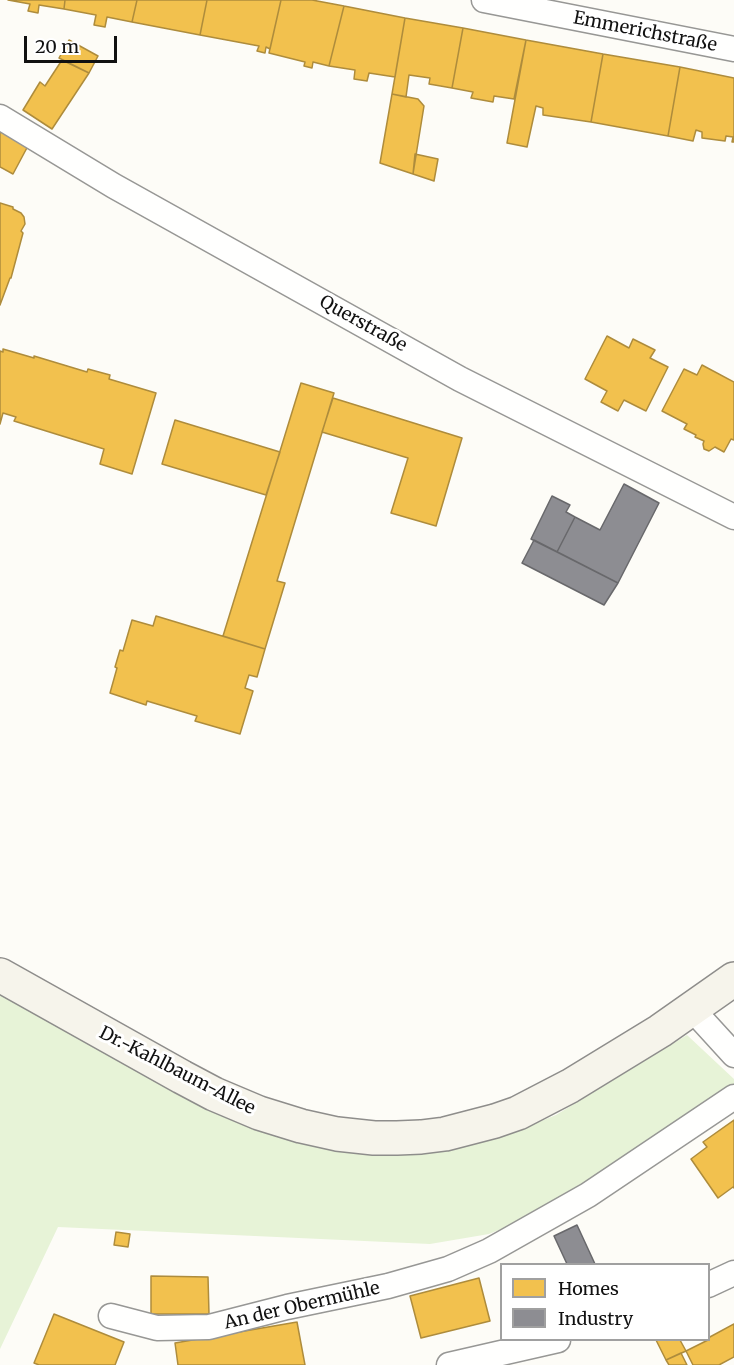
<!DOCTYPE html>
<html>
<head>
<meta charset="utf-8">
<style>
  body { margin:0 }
  #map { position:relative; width:734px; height:1365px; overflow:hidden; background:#fdfcf7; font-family:Merriweather,serif }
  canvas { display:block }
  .legend { position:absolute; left:500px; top:1263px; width:210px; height:78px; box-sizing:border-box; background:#fff; border:2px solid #a0a0a0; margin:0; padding:8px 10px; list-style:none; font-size:18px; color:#111 }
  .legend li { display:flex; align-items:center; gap:12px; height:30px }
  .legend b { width:30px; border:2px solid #a0a0a0 }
  .scale { position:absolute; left:24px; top:36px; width:93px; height:27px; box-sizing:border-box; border:3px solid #111; border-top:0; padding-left:8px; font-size:18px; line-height:21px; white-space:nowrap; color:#111; -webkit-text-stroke:4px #fff; paint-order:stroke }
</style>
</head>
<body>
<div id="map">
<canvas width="734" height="1365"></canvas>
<ul class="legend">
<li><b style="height:16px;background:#f2c14e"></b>Homes</li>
<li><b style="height:16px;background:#8d8d92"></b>Industry</li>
</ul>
<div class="scale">20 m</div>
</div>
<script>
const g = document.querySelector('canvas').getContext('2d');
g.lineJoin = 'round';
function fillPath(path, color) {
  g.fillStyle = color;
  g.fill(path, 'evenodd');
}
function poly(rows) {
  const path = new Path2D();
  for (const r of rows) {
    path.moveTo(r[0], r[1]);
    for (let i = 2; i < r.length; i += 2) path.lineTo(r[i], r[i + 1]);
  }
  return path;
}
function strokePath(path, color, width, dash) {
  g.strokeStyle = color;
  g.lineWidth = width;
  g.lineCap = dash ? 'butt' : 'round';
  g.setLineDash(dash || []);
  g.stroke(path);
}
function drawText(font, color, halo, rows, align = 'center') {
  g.font = font + ' Merriweather,serif';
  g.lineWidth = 6;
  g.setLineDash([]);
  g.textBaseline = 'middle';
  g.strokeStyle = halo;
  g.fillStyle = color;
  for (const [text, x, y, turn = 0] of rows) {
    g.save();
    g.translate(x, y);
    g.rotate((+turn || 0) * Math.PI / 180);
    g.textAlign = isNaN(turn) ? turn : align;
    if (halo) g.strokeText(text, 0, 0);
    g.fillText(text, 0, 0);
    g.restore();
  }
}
const green = poly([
  [0,991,211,1109,433,1149,504,1136,556,1115,687,1035,734,1079,734,1089,535,1215,489,1234,430,1244,58,1227,0,1349]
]);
const homes = poly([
  [8,0,65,0,64,9,39,5,38,13,28,11,30,4,8,0],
  [65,0,137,0,132,22,107,17,105,27,94,25,96,15,64,9,65,0],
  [137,0,207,0,200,35,132,22,137,0],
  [207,0,281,0,270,49,266,47,265,53,257,51,259,46,200,35,207,0],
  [281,0,312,0,344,6,329,66,313,62,312,68,304,66,305,62,269,53,281,0],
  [344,6,405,18,395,77,369,73,367,81,354,79,355,70,329,66,344,6],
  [405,18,463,28,452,88,429,84,430,78,409,75,406,97,392,94,405,18],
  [463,28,526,40,514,99,494,96,493,102,471,98,473,92,452,88,463,28],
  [69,40,98,56,89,73,59,58,69,40],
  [526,40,603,54,591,122,543,115,543,108,536,106,527,147,507,143,526,40],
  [603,54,680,67,668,136,591,122,603,54],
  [62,60,89,73,52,129,23,110,40,82,45,86,62,60],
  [680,67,734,78,734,142,732,142,733,137,726,136,725,141,702,138,702,132,696,130,693,141,668,136,680,67],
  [392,94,418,99,424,106,413,174,380,163,392,94],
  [0,129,29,144,13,174,0,167,0,129],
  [415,154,438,159,434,181,413,174,415,154],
  [0,203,13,207,13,209,21,213,24,217,25,224,21,231,23,233,11,278,10,278,0,305,0,203],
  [607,336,629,348,633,339,655,350,650,358,668,367,646,411,624,400,618,411,601,402,607,391,585,379,607,336],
  [3,349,34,358,34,356,87,372,88,369,110,375,109,379,156,393,132,474,100,464,104,449,14,421,16,417,3,413,0,424,0,351,3,352,3,349],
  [702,365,734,382,734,440,731,439,724,452,715,447,709,451,704,449,703,444,704,441,695,437,696,435,684,429,687,424,662,411,684,369,697,375,702,365],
  [301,383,334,393,277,581,285,583,265,649,223,636,301,383],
  [333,398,462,438,436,526,391,513,408,458,322,432,333,398],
  [175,420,280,452,266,495,162,464,175,420],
  [156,616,265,649,257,677,249,675,245,688,253,691,240,734,195,721,197,716,147,701,146,705,110,693,117,668,115,667,120,650,123,651,132,620,153,626,156,616],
  [734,1120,734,1188,733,1187,718,1198,691,1159,707,1147,703,1142,734,1120],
  [116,1232,130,1234,128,1247,114,1245,116,1232],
  [151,1276,208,1277,209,1314,151,1314,151,1276],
  [479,1278,490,1321,421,1338,410,1296,479,1278],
  [54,1314,124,1342,115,1365,39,1365,34,1363,54,1314],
  [297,1322,305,1365,178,1365,175,1343,297,1322],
  [734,1324,734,1357,719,1365,693,1365,686,1351,708,1340,708,1338,734,1324],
  [656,1340,680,1340,686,1351,666,1360,656,1340],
  [681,1353,687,1365,669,1365,666,1360,681,1353]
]);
const industry = poly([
  [624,484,659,503,618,583,557,552,575,517,600,530,624,484],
  [552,496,570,505,566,512,575,517,557,552,531,539,552,496],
  [534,540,618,583,604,605,522,563,534,540],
  [577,1225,595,1264,567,1264,554,1236,577,1225]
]);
const minor = poly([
  [484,0,734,49],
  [0,117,114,186,460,379,734,517],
  [692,1009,734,1055],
  [708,1285,734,1273],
  [111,1316,157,1328,209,1327,287,1307,388,1286,448,1269,489,1251,588,1195,734,1097],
  [449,1365,558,1340]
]);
const secondary = poly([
  [0,975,182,1077,214,1094,259,1113,301,1126,337,1134,374,1138,397,1138,421,1137,445,1134,495,1121,518,1113,570,1086,660,1031,734,979]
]);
const streetNames = [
  ["Emmerichstraße",645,32,11],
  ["Querstraße",363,324,29],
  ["Dr.-Kahlbaum-Allee",177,1071,27],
  ["An der Obermühle",302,1306,-13]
];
fillPath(green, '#e7f3d7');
fillPath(homes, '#f2c14e');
strokePath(homes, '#ae8c3c', 1.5);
fillPath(industry, '#8d8d92');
strokePath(industry, '#68686b', 1.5);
strokePath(minor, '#979795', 27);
strokePath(secondary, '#8e8d8b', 36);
strokePath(minor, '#fffffe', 24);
strokePath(secondary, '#f6f4eb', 33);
drawText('18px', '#111', '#fff', streetNames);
</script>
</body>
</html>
